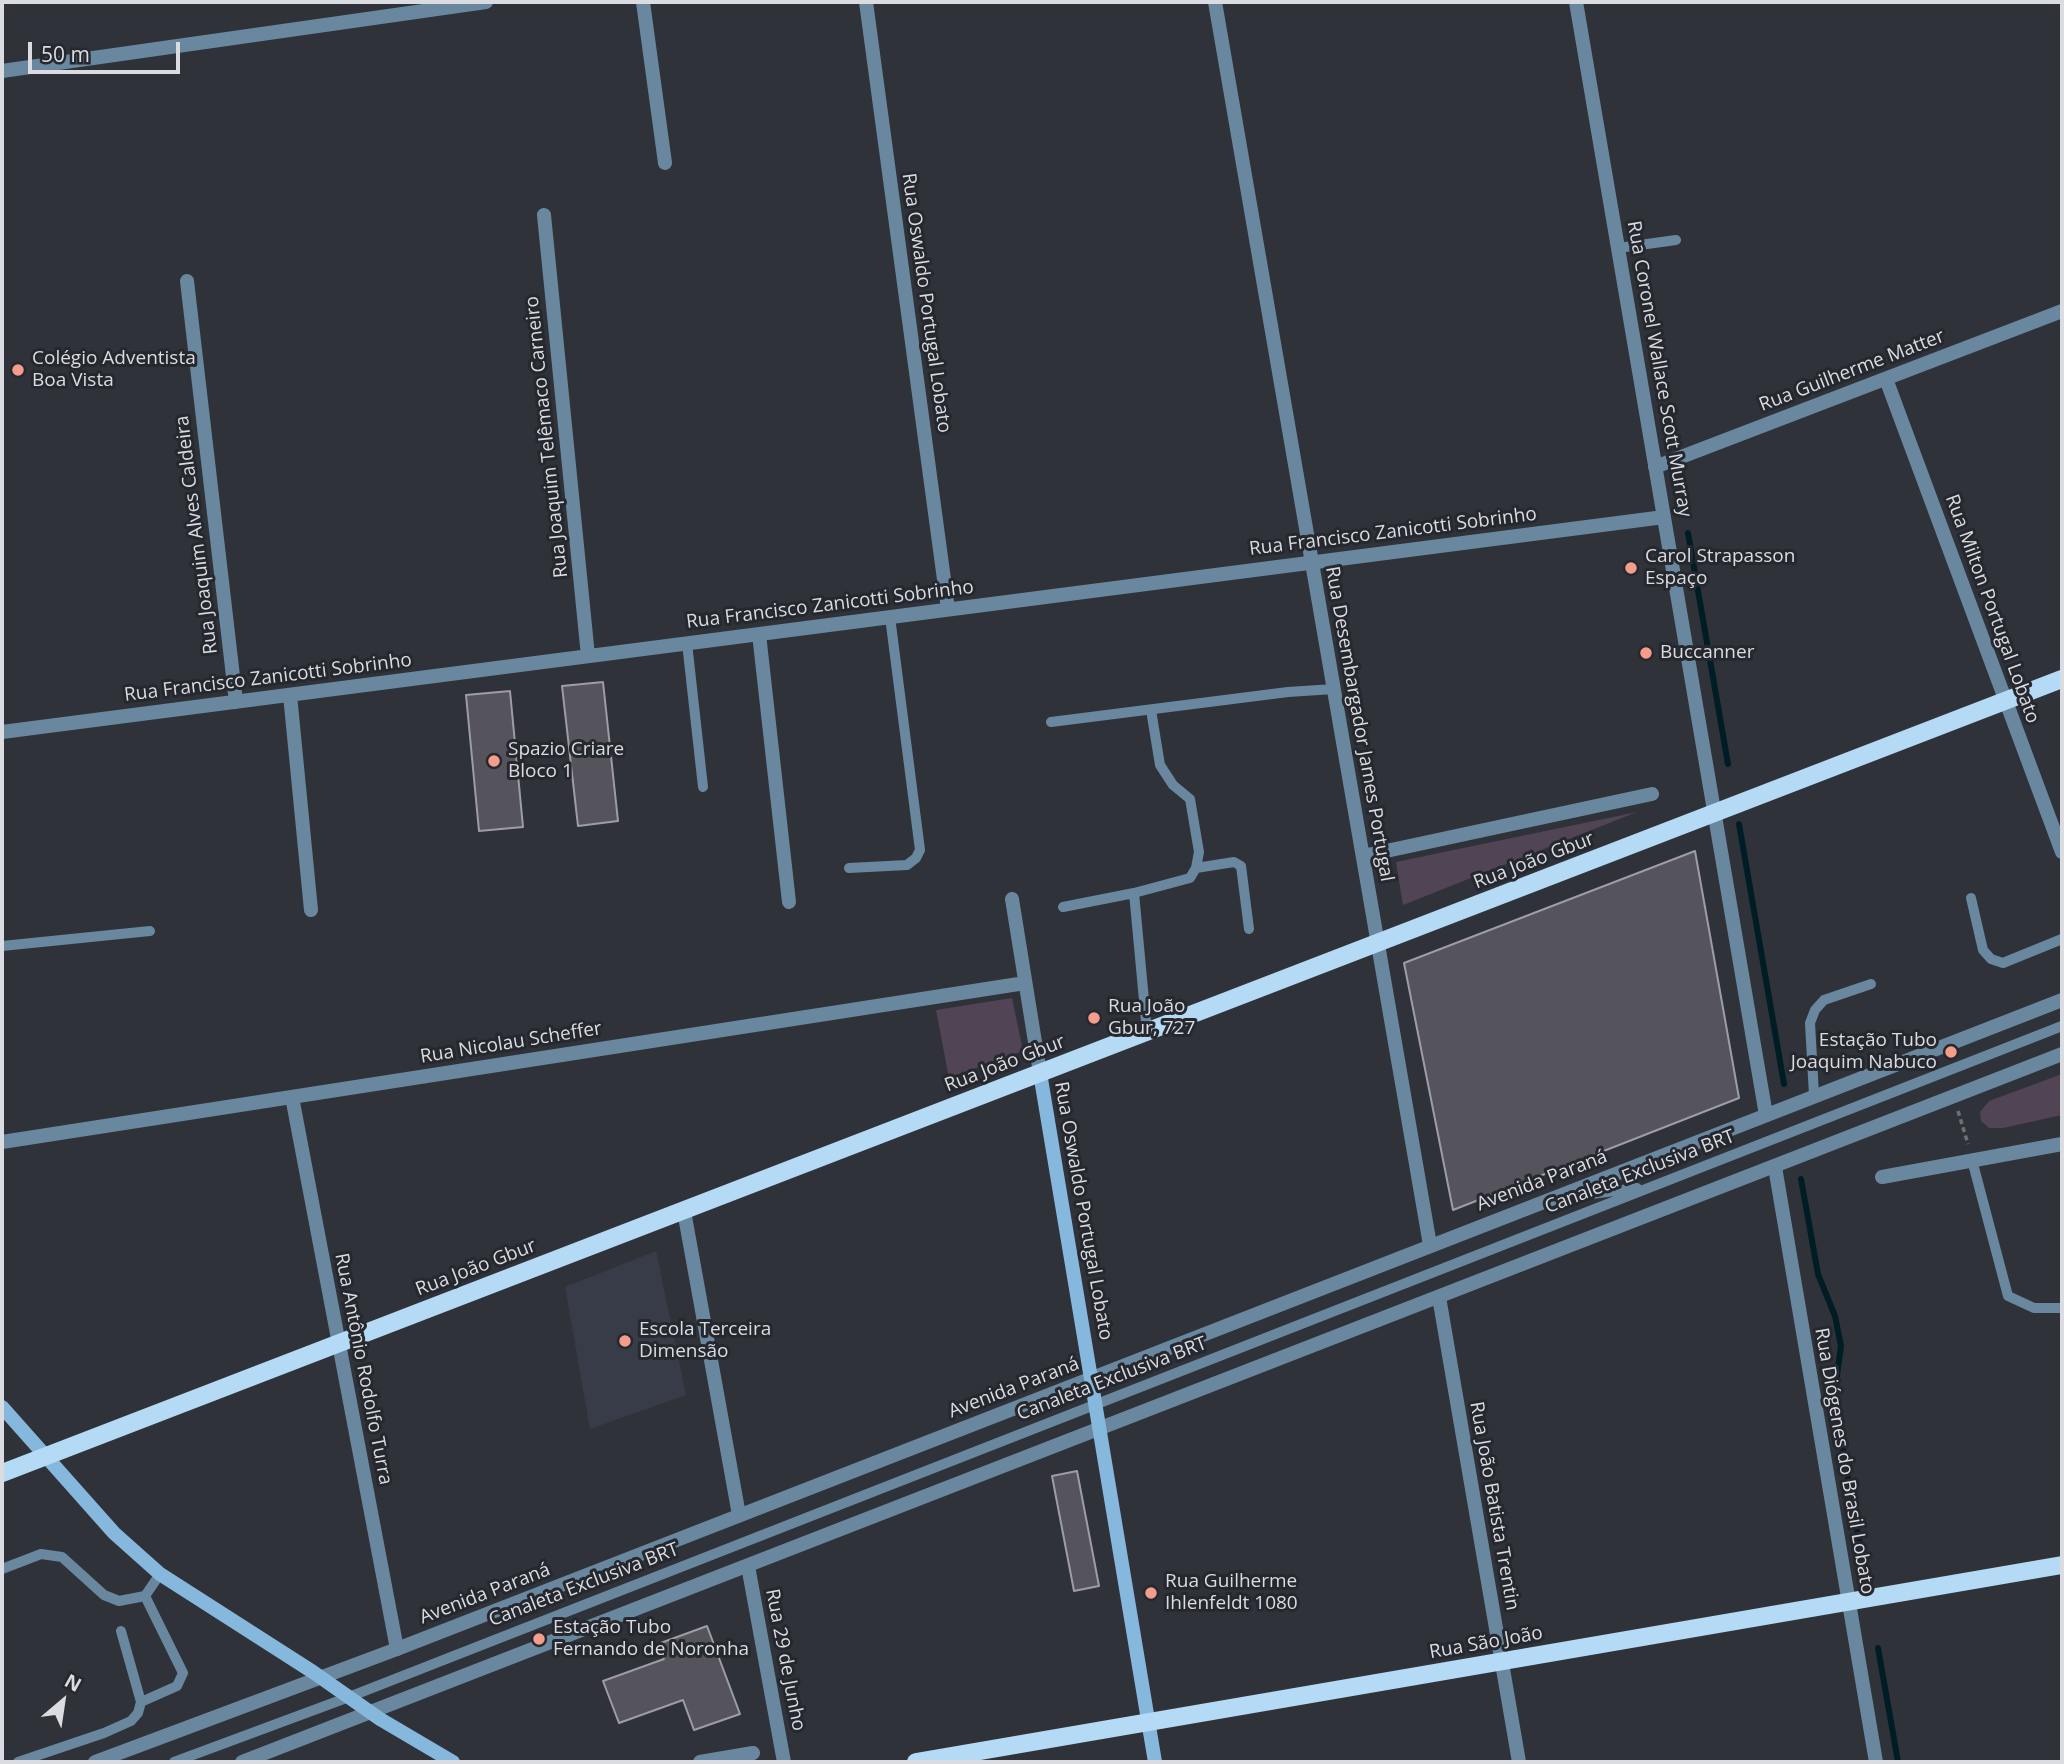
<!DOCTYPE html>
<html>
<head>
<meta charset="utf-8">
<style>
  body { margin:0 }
  #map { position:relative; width:2064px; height:1764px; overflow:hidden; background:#303239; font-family:"Open Sans",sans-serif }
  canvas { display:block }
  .frame { position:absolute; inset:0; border:4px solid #dadce1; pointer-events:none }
  .north { position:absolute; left:28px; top:1666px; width:70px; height:70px; -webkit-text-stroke:5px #26282f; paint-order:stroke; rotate:29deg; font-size:19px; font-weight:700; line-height:28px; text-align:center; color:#dadce1 }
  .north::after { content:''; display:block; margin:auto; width:24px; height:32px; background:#dadce1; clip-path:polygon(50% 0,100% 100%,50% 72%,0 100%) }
  .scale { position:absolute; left:28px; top:42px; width:152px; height:32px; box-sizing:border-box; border:4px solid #dadce1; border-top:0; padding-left:9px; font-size:21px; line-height:24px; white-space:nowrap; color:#dadce1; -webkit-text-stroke:5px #26282f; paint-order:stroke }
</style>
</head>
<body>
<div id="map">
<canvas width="2064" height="1764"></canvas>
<div class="frame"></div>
<div class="north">N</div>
<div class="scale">50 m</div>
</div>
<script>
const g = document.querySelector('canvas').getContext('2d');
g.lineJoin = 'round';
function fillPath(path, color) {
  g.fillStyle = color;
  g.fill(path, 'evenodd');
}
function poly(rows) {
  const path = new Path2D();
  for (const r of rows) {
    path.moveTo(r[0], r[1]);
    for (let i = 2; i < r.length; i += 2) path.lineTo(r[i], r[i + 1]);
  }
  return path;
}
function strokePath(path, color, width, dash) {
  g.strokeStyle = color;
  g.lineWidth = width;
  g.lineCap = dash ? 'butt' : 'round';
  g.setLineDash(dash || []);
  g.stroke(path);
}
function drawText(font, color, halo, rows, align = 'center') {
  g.font = font + ' "Open Sans",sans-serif';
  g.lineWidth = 6;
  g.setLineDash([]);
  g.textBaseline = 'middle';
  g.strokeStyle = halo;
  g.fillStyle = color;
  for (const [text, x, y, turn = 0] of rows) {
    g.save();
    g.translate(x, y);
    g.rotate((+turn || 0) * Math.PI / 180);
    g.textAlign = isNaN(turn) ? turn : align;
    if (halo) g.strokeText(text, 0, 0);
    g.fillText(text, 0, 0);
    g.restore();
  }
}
const built = poly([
  [656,1251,686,1395,590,1429,565,1287]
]);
const green = poly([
  [1637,812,1403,905,1396,862],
  [1012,998,1023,1051,949,1078,936,1010],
  [2062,1074,2062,1115,2003,1128,1989,1128,1981,1121,1980,1112,1989,1101]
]);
const stream = poly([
  [1688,533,1728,764],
  [1739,824,1784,1084],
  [1801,1179,1818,1274,1835,1316,1841,1346,1834,1397,1862,1558],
  [1878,1648,1898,1762]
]);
const building = poly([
  [603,682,618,821,578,826,562,686,603,682],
  [510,691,523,827,479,831,466,695,510,691],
  [1695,851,1739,1098,1453,1210,1404,963,1695,851],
  [1077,1471,1099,1586,1074,1591,1052,1476,1077,1471],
  [707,1626,740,1714,694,1730,683,1700,619,1723,603,1681,664,1659,658,1644,707,1626]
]);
const path = poly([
  [1958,1111,1968,1144]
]);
const service = poly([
  [1618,248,1676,240],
  [687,643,703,787],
  [1051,722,1288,692,1334,689],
  [849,868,907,865,916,858,920,850,890,617],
  [1196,868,1234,862,1241,866,1249,929],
  [1134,893,1147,1032],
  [1971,898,1983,950,1991,959,2003,963,2062,939],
  [1063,907,1134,893,1190,878,1196,868,1199,852,1190,799,1173,785,1160,765,1151,710],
  [2,946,150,931],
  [1814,1095,1810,1023,1815,1010,1824,1000,1871,984],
  [1972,1160,2008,1296,2034,1308,2062,1308],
  [1569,1197,1637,1188],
  [2,1569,41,1554,62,1557,104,1595,119,1601,145,1596,160,1574],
  [141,1702,177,1686,183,1673,145,1596],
  [18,1762,104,1733,131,1721,138,1713,141,1702,121,1631],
  [174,1762,349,1697,2062,1026]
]);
const minor = poly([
  [643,2,665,163],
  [866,2,948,609],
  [1215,2,1430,1245],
  [1576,2,1766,1115],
  [2,71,486,2],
  [544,215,588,656],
  [187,281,236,702],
  [1886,379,2062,852],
  [1655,467,2062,311],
  [759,634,789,902],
  [290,695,311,910],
  [2,732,1664,517],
  [1363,856,1652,794],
  [1012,899,1040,1073],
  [292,1097,397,1649],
  [2,1142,1025,983],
  [1775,1167,1876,1762],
  [1882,1177,2062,1144],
  [684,1211,739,1515],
  [1439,1297,1519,1762],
  [748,1566,784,1762],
  [700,1762,753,1753]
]);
const tertiary = poly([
  [95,1762,397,1649,2062,1000],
  [242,1762,2062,1054]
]);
const secondary = poly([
  [1040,1073,1155,1762],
  [2,1407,114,1533,160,1574,313,1672,380,1719,453,1762]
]);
const primary = poly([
  [2,1473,2062,679],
  [916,1762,2062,1565]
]);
const markers = [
  [18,370,7,"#f49d8a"],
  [1631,568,7,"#f49d8a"],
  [1646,653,7,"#f49d8a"],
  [494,761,7,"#f49d8a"],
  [1094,1018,7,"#f49d8a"],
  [1951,1052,7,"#f49d8a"],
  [625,1341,7,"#f49d8a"],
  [1151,1593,7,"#f49d8a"],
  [539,1639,7,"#f49d8a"]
];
const streetNames = [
  ["Rua Oswaldo Portugal Lobato",926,303,82],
  ["Rua Coronel Wallace Scott Murray",1659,369,80],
  ["Rua Guilherme Matter",1852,371,-21],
  ["Rua Joaquim Telêmaco Carneiro",547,437,-96],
  ["Rua Francisco Zanicotti Sobrinho",1393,532,-7],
  ["Rua Joaquim Alves Caldeira",197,535,-97],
  ["Rua Francisco Zanicotti Sobrinho",830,605,-7],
  ["Rua Milton Portugal Lobato",1992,609,70],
  ["Rua Francisco Zanicotti Sobrinho",268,678,-7],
  ["Rua Desembargador James Portugal",1359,724,80],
  ["Rua João Gbur",1534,861,-21],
  ["Rua Nicolau Scheffer",511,1043,-9],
  ["Rua João Gbur",1005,1064,-21],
  ["Canaleta Exclusiva BRT",1640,1172,-21],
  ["Avenida Paraná",1542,1181,-21],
  ["Rua Oswaldo Portugal Lobato",1083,1211,80],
  ["Rua João Gbur",476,1268,-21],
  ["Rua Antônio Rodolfo Turra",363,1369,79],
  ["Canaleta Exclusiva BRT",1112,1379,-21],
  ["Avenida Paraná",1014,1388,-21],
  ["Rua Diógenes do Brasil Lobato",1844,1461,80],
  ["Rua João Batista Trentin",1494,1506,80],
  ["Canaleta Exclusiva BRT",584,1585,-21],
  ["Avenida Paraná",485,1594,-21],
  ["Rua São João",1486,1643,-10],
  ["Rua 29 de Junho",785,1660,79]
];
const poiNames = [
  ["Colégio Adventista",32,359],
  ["Boa Vista",32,381],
  ["Carol Strapasson",1645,557],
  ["Espaço",1645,579],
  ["Buccanner",1660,653],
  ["Spazio Criare",508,750],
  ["Bloco 1",508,772],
  ["Rua João",1108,1007],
  ["Gbur, 727",1108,1029],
  ["Estação Tubo",1937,1041,"right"],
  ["Joaquim Nabuco",1937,1063,"right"],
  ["Escola Terceira",639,1330],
  ["Dimensão",639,1352],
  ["Rua Guilherme",1165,1582],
  ["Ihlenfeldt 1080",1165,1604],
  ["Estação Tubo",553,1628],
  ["Fernando de Noronha",553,1650]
];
fillPath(built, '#373c48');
fillPath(green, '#504455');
strokePath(stream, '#001d25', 6);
fillPath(building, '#55545c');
strokePath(building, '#9e9da5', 2);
strokePath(path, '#6e7076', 3.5, [5, 3.5]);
strokePath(service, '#69889f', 10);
strokePath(minor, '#69889f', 14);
strokePath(tertiary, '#69889f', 14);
strokePath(secondary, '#86b7dd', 14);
strokePath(primary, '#b4daf6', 18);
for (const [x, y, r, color] of markers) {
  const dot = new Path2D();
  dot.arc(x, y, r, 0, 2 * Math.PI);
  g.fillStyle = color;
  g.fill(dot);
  strokePath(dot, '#26282f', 2.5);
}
drawText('19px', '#dadce1', '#26282f', streetNames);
drawText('19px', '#dadce1', '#26282f', poiNames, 'left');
</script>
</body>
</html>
